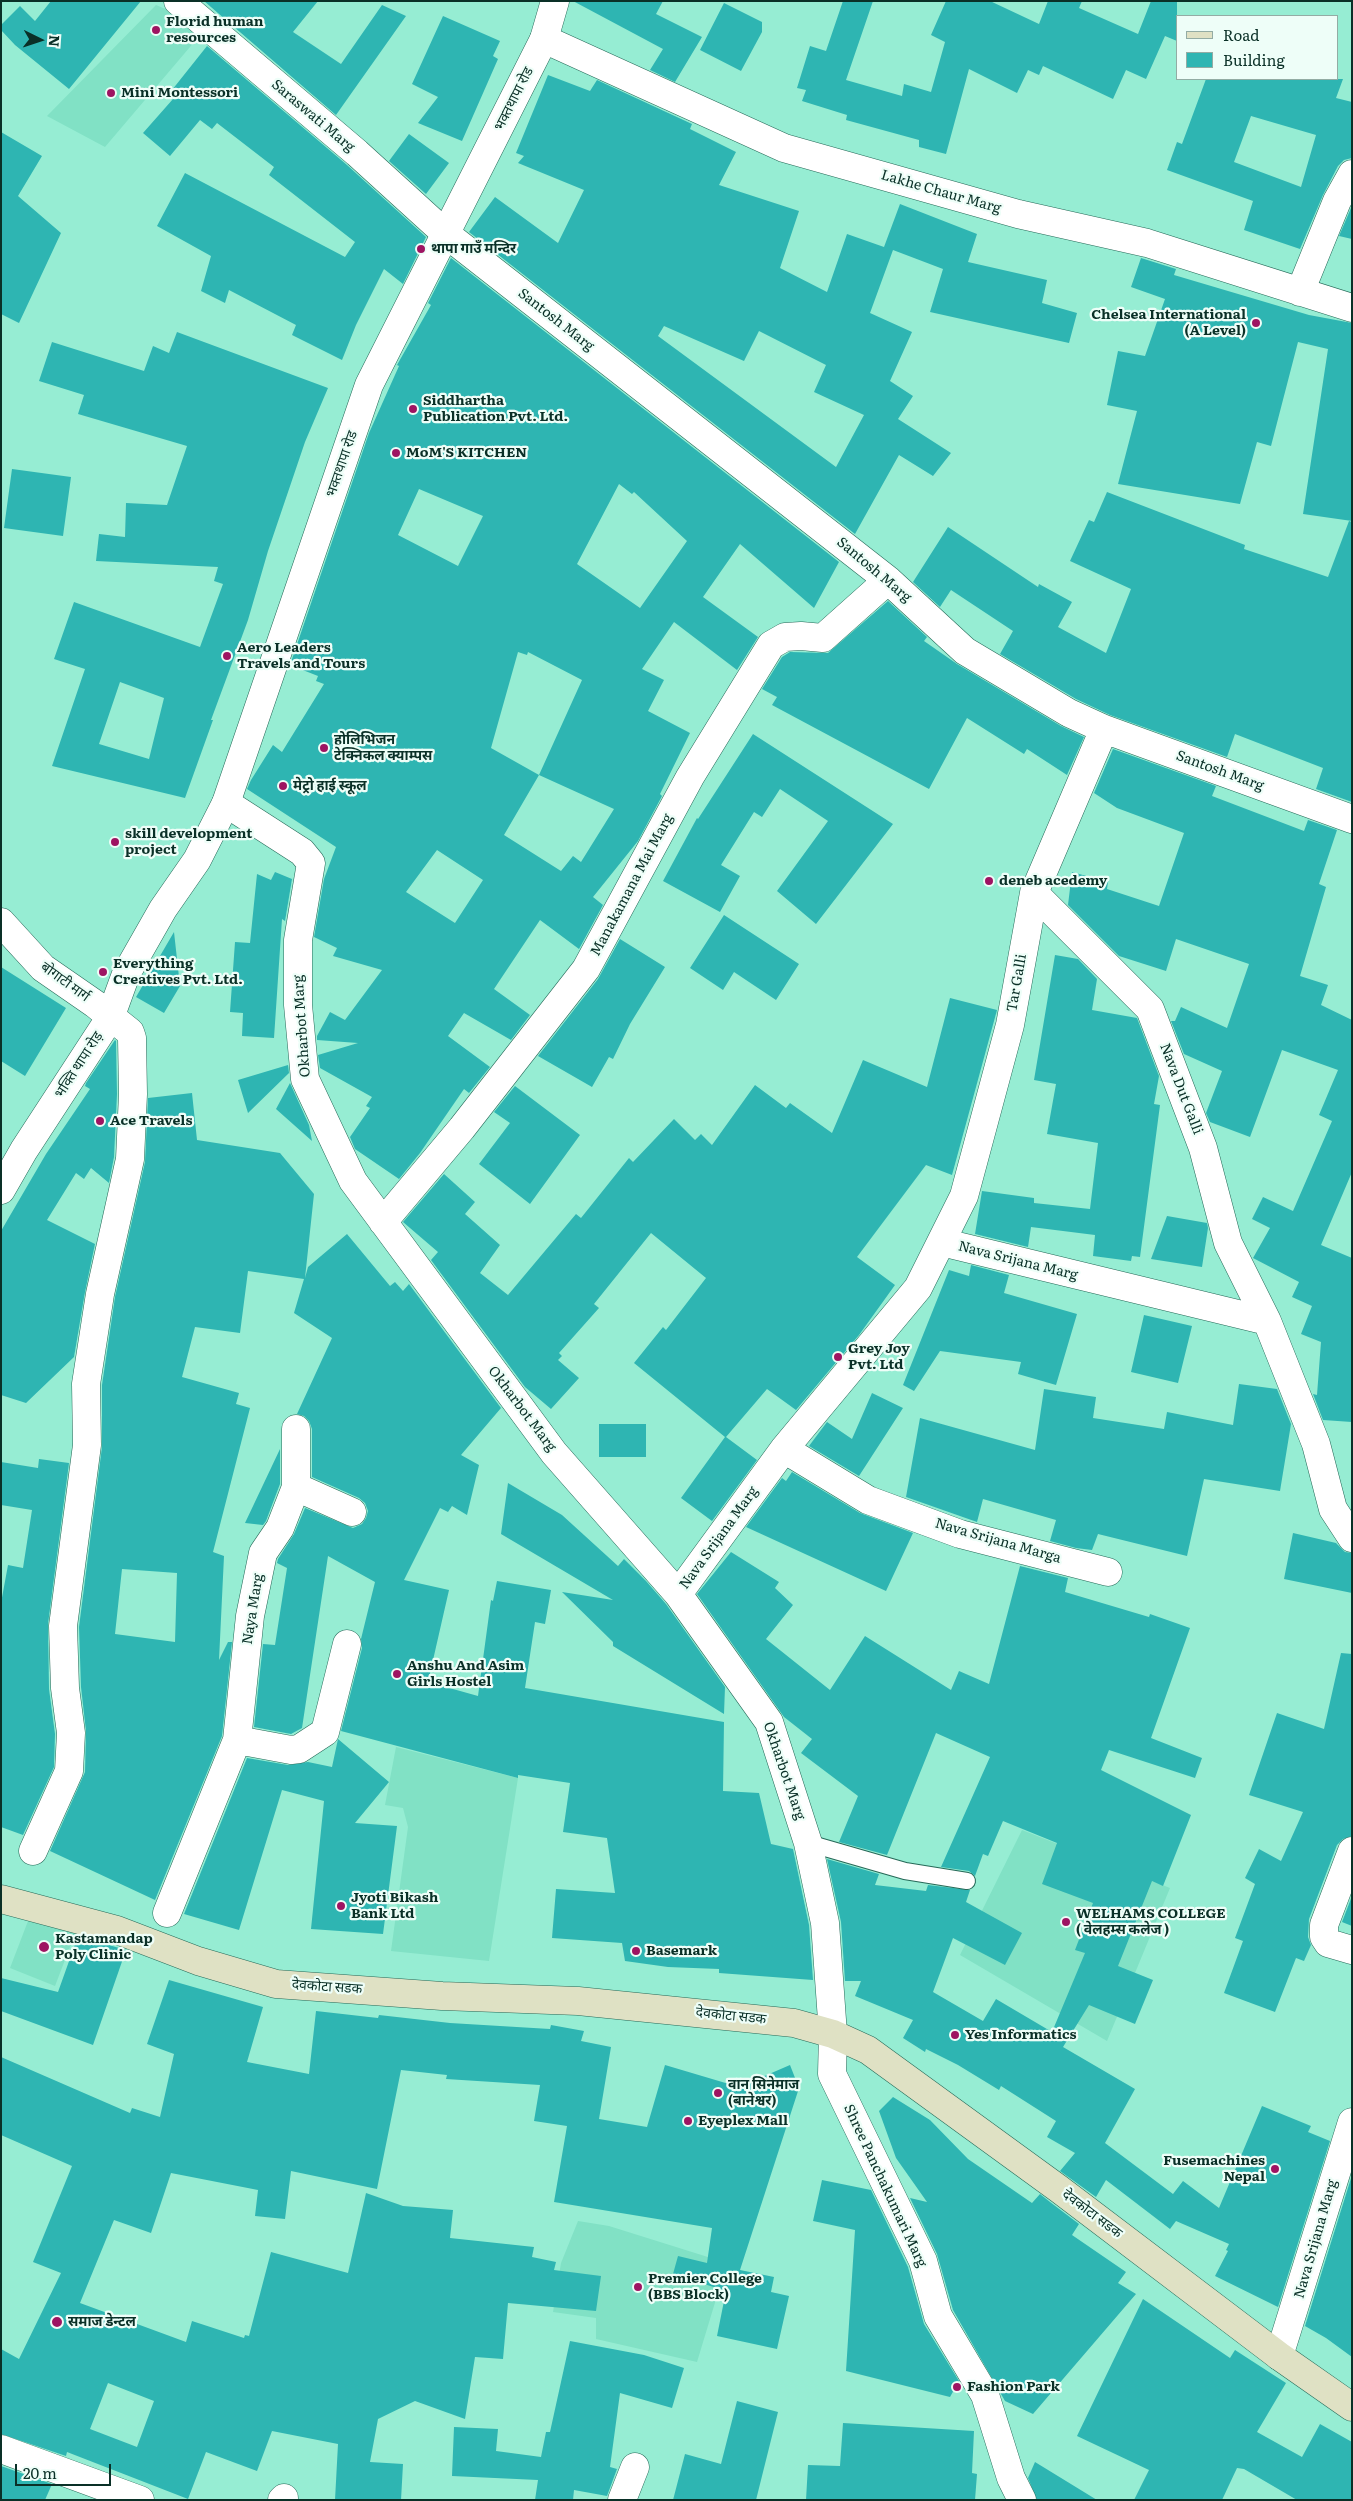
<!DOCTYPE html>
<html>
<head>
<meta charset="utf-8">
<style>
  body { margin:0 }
  #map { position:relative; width:1353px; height:2501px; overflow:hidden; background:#96edd3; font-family:Literata,serif }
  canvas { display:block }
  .frame { position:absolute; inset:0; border:2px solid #0a3027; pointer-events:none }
  .legend { position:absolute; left:1176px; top:15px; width:162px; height:65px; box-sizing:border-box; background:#eefef8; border:1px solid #93aca4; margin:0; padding:6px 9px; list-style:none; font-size:15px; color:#0a3027 }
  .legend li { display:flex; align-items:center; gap:10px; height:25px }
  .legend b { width:25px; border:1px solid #93aca4 }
  .north { position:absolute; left:15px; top:15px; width:50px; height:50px; -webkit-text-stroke:4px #eefef8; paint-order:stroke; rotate:94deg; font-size:14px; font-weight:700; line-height:20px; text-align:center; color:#0a3027 }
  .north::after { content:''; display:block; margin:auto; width:18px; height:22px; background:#0a3027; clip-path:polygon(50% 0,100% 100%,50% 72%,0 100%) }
  .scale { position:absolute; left:15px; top:2464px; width:96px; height:22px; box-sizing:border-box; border:2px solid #0a3027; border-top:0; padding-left:6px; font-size:15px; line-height:18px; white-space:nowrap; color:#0a3027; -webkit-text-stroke:4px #eefef8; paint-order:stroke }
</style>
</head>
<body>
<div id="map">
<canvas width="1353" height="2501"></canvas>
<div class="frame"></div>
<ul class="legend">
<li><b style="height:6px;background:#dfe1c4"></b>Road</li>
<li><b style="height:14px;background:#2eb5b2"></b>Building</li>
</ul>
<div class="north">N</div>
<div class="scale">20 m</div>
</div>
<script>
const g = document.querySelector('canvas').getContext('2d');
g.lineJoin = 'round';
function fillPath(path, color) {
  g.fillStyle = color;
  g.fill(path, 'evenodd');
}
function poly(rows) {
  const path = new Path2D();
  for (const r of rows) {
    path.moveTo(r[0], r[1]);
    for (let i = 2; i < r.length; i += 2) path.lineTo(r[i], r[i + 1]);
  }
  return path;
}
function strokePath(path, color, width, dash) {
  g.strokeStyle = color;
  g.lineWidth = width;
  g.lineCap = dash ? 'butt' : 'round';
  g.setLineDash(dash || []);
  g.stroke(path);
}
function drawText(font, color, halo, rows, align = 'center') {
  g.font = font + ' Literata,"Noto Sans Devanagari",serif';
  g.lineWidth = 4.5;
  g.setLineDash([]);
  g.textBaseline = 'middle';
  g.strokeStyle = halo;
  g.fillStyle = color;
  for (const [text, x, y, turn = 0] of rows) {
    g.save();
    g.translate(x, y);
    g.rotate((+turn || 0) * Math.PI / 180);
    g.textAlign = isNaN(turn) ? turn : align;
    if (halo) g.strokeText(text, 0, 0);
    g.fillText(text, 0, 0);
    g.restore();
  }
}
const built = poly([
  [156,5,182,16,201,34,105,147,47,116],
  [396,1747,518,1778,489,1961,391,1951,408,1827,403,1808,385,1805],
  [1022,1830,1170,1888,1107,2041,960,1955],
  [33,1908,78,1926,55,1986,10,1968],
  [578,2221,609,2226,727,2263,697,2362,596,2339,596,2318,553,2312,561,2263]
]);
const building = poly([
  [51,1,141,1,69,89,15,45,1,30,1,25,20,6,35,21],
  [204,1,318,1,293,32,341,64,382,5,406,16,336,115],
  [573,1,663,1,656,14,702,37,675,82,650,70,663,49],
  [843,1,873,1,846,80,902,96,904,84,931,92,945,42,931,35,946,1,990,1,1039,24,1048,1,1082,1,1079,8,1138,34,1151,1,1177,1,1177,41,1165,36,1146,79,1126,70,1113,99,1043,66,1039,75,1028,70,1017,93,969,69,946,154,919,147,919,140,846,120,847,115,802,101,806,90,797,88,810,46,826,51],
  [724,3,762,22,762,32,741,71,700,50],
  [443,16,500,41,493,56,498,59,462,141,418,123,438,97,412,84],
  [207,46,347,165,426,237,403,284,384,269,356,325,342,360,292,335,296,325,229,290,225,303,201,291,211,256,157,226,185,173,345,257,355,242,269,175,274,167,217,123,212,129,200,120,170,156,143,133,173,99,168,95],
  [548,75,590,91,597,80,692,124,690,129,736,152,719,185,799,211,780,268,827,292,847,234,884,247,900,204,977,234,968,262,1047,280,1042,303,1077,313,1069,343,930,312,943,269,893,250,870,313,912,332,890,381,913,396,898,419,951,453,933,476,899,455,855,534,469,232,495,197,558,243,584,190,518,163,524,156,516,153],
  [664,326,744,361,759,331,826,365,814,392,864,415,836,467,658,336],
  [1206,79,1343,79,1336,98,1352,102,1352,158,1344,160,1338,166,1323,195,1300,249,1244,230,1253,201,1167,170,1177,142,1182,144],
  [1251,116,1316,135,1301,187,1234,162],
  [1,132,42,156,18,196,61,233,19,323,1,314],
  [409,134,449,163,426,194,389,161],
  [1352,207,1352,239,1339,236,1351,208],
  [451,258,839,562,814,608,740,544,703,597,758,637,737,670,674,622,642,669,664,680,648,711,690,733,660,794,662,796,638,841,593,897,603,905,579,949,540,920,494,989,530,1015,511,1040,464,1013,448,1036,490,1067,469,1093,464,1089,420,1153,399,1179,355,1149,350,1137,370,1108,366,1106,372,1097,320,1068,318,1055,358,1043,317,1040,317,1036,330,1012,345,1020,382,970,333,956,337,948,314,937,324,879,336,847,247,789,251,780,273,745,282,752,324,684,316,681,318,676,290,665,369,433,399,366,397,365,431,305,428,303],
  [619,484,632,494,634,492,687,541,640,608,577,564],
  [419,489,483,516,458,566,398,535],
  [518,652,527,655,528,652,582,680,539,775,614,809,581,862,573,856,561,871,504,835,539,775,491,748],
  [437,850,483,880,455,923,406,892],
  [1141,258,1176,269,1174,275,1309,315,1352,323,1352,521,1303,514,1328,349,1298,342,1271,446,1257,442,1240,504,1118,484,1137,411,1107,405,1118,351,1145,356,1165,299,1131,287],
  [177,332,328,388,305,442,268,551,248,620,211,720,213,720,185,798,52,766,85,669,54,659,74,602,200,647,223,584,214,581,218,567,96,561,99,534,125,537,126,503,167,505,187,446,78,414,84,395,39,381,52,342,144,371,153,346,169,353],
  [120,682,164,698,149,759,99,744],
  [12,469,71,477,63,536,4,528],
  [1107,492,1245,545,1244,549,1328,577,1349,521,1352,522,1352,802,1316,789,1323,768,1235,734,1227,757,1110,715,1076,699,1000,654,1013,631,951,590,940,607,913,582,948,527,1038,587,1039,584,1072,602,1058,627,1106,653,1131,589,1070,561,1089,520,1094,522],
  [888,601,927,637,924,641,957,664,1061,726,1084,737,1067,775,1027,749,1024,754,967,718,929,789,772,705,777,697,762,689,782,657,790,652,828,653],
  [753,734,893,824,816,924,777,891,828,821,780,789,762,817,754,812,721,865,740,876,720,912,663,881,697,818,698,819],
  [1113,749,1216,786,1212,796,1304,831,1308,820,1337,830,1319,884,1326,887,1300,976,1328,985,1321,1005,1352,1020,1352,1172,1321,1245,1352,1258,1352,1422,1323,1420,1313,1394,1317,1395,1321,1342,1301,1334,1312,1306,1292,1297,1299,1282,1253,1258,1270,1228,1252,1219,1263,1197,1293,1211,1332,1121,1319,1115,1338,1070,1282,1050,1250,1137,1210,1122,1206,1113,1222,1071,1184,1054,1171,1021,1175,1021,1181,1007,1227,1028,1249,964,1176,939,1166,971,1119,956,1068,905,1072,872,1108,882,1107,889,1159,906,1184,833,1117,808,1094,793],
  [275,872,292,879,285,921,282,919,274,1038,242,1036,243,1013,230,1012,235,942,250,943,257,874,271,880],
  [724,915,799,964,776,1000,734,972,723,990,690,968],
  [174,932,180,986,164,1013,136,997],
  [620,939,665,967,630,1024,613,1059,609,1057,592,1087,538,1056,598,979],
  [1055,955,1078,959,1097,979,1092,1010,1137,1018,1159,1076,1154,1104,1160,1105,1140,1257,1132,1256,1131,1261,1093,1256,1095,1235,1031,1227,1028,1247,975,1234,982,1191,1034,1198,1034,1203,1090,1209,1098,1143,1047,1134,1056,1084,1034,1080],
  [1,967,66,1008,25,1076,1,1061],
  [950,998,997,1010,952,1175,926,1165,857,1257,895,1285,859,1335,796,1410,767,1389,726,1437,757,1460,712,1521,681,1498,725,1437,634,1363,663,1327,666,1330,706,1278,651,1233,594,1304,599,1308,559,1353,562,1356,558,1360,579,1378,551,1409,525,1387,431,1260,438,1252,403,1222,444,1174,475,1202,465,1214,500,1245,480,1273,508,1295,576,1214,581,1218,629,1158,633,1162,674,1119,695,1140,701,1134,712,1145,755,1085,786,1108,790,1103,832,1133,863,1060,927,1087],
  [115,1040,116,1041,117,1094,114,1157,109,1183,91,1168,84,1179,76,1173,47,1220,95,1244,85,1292,74,1357,26,1403,1,1395,1,1231,46,1154,90,1089,85,1086,86,1083],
  [288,1065,289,1073,248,1113,238,1080],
  [290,1083,309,1125,312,1141,276,1109],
  [515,1086,580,1135,530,1204,479,1164,510,1123,494,1112],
  [192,1093,197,1140,280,1153,314,1194,305,1278,308,1267,347,1234,390,1286,395,1282,403,1291,409,1284,501,1408,461,1455,479,1465,467,1515,452,1506,448,1512,440,1508,404,1580,449,1590,428,1682,478,1696,491,1600,493,1601,497,1581,551,1590,545,1624,535,1622,525,1688,724,1722,723,1791,759,1793,771,1844,793,1849,809,1925,813,1980,719,1973,719,1969,668,1967,625,1961,622,1943,552,1938,556,1889,615,1893,607,1838,563,1832,570,1783,518,1775,518,1778,341,1731,362,1648,361,1639,375,1582,328,1556,302,1728,291,1734,254,1727,263,1644,275,1645,287,1568,277,1563,278,1559,294,1534,305,1508,353,1528,362,1524,366,1518,368,1511,365,1503,359,1498,312,1477,312,1429,309,1421,304,1416,297,1414,332,1338,294,1313,304,1279,248,1271,240,1333,195,1327,182,1377,239,1393,236,1404,250,1408,213,1552,224,1556,219,1660,228,1642,232,1642,222,1736,155,1900,50,1851,85,1772,86,1731,81,1687,79,1627,102,1447,102,1385,115,1297,145,1162,148,1098],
  [122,1569,177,1573,175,1642,115,1634],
  [1167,1216,1207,1223,1208,1228,1202,1267,1151,1259],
  [971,1265,1009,1275,1004,1293,1077,1314,1056,1385,1018,1374,1021,1362,940,1351,914,1391,903,1385,949,1270,969,1276],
  [1144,1315,1192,1326,1178,1383,1131,1372],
  [1239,1384,1277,1389,1291,1424,1280,1491,1204,1479,1187,1556,1098,1534,1092,1550,1076,1548,1050,1541,1056,1520,983,1499,977,1522,906,1497,920,1418,1035,1450,1044,1389,1096,1397,1093,1418,1164,1429,1167,1412,1233,1425],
  [872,1393,903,1408,859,1476,809,1446,827,1422,852,1439],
  [599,1424,646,1424,646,1457,599,1457],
  [280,1449,280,1484,266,1521,263,1525,245,1523],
  [39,1459,69,1463,48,1624,49,1689,55,1734,54,1767,23,1835,1,1827,1,1603,8,1565,23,1568,32,1510,1,1505,1,1462,38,1468],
  [792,1472,860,1513,913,1533,886,1591,746,1527,782,1478,786,1481],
  [508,1483,562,1515,618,1566,624,1559,646,1581,666,1604,725,1687,724,1714,613,1646,613,1642,562,1592,613,1600,501,1534],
  [1293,1533,1336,1543,1345,1552,1352,1553,1352,1593,1284,1579],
  [731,1552,779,1582,775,1588,793,1605,766,1639,830,1690,865,1636,951,1690,959,1671,989,1684,1020,1566,1068,1578,1065,1592,1149,1617,1150,1614,1190,1628,1151,1738,1202,1758,1195,1778,1109,1750,1101,1770,1191,1815,1163,1886,1152,1881,1118,1966,1153,1980,1135,2024,1089,2005,1063,2047,1135,2089,1105,2143,1173,2194,1183,2181,1219,2208,1262,2106,1311,2126,1308,2132,1330,2141,1278,2307,1215,2276,1228,2251,1226,2250,1229,2244,1176,2221,1170,2229,1106,2180,1096,2197,1060,2171,1075,2153,1047,2137,1056,2121,1001,2086,999,2090,958,2065,926,2049,925,2052,903,2038,913,2020,855,1996,861,1981,845,1981,841,1922,827,1859,879,1874,875,1885,926,1891,928,1885,970,1890,966,1902,1022,1933,1005,1965,953,1938,933,1992,983,2021,996,1999,1052,2032,1085,1953,1075,1950,1093,1903,1042,1884,1057,1843,1003,1821,988,1856,983,1854,975,1876,969,1871,941,1867,990,1757,936,1733,887,1855,839,1842,858,1796,801,1753,812,1739,784,1717,697,1594],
  [1341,1653,1352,1654,1352,1836,1343,1839,1337,1845,1309,1919,1308,1937,1311,1945,1304,1961,1296,1958,1275,2012,1224,1993,1243,1941,1235,1938,1255,1884,1245,1878,1259,1849,1281,1861,1303,1812,1249,1795,1277,1713,1324,1729],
  [338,1739,389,1782,355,1823,397,1826,383,1934,311,1929,324,1801,282,1790,239,1930,184,1914,247,1758,288,1765,308,1762,332,1767],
  [1352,1896,1352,1926,1342,1922],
  [78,1936,126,1950,93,2045,1,2011,1,1978,58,1992],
  [169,1980,263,2007,247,2062,309,2074,316,2011,378,2018,379,2015,450,2023,550,2029,551,2025,584,2031,581,2041,611,2047,599,2119,647,2127,665,2065,739,2087,790,2065,799,2088,740,2270,774,2277,771,2292,789,2296,777,2349,717,2336,726,2291,673,2274,678,2256,707,2263,712,2228,554,2202,567,2126,534,2121,540,2085,446,2079,447,2075,401,2070,377,2189,291,2171,285,2219,255,2216,258,2190,171,2173,151,2233,114,2220,80,2303,186,2342,192,2321,244,2338,245,2335,249,2336,271,2252,348,2273,366,2193,403,2206,453,2210,450,2238,534,2247,532,2257,556,2262,554,2270,601,2276,596,2311,508,2303,503,2359,475,2357,465,2419,415,2401,378,2419,370,2462,403,2464,401,2500,335,2500,338,2444,272,2431,257,2471,206,2452,188,2499,67,2452,66,2456,1,2434,1,2349,19,2359,61,2273,33,2262,72,2166,1,2135,1,2057,130,2113,132,2108,160,2117,174,2054,147,2044],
  [108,2383,154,2401,137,2447,90,2429],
  [893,2097,930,2120,968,2159,1032,2203,1040,2194,1050,2202,1079,2224,1072,2235,1126,2272,1118,2283,1136,2294,1033,2414,1005,2401,953,2310,937,2254,910,2198,927,2202,896,2158,879,2111],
  [1352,2175,1352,2357,1326,2338,1305,2326],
  [822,2180,871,2190,908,2267,924,2324,959,2381,950,2397,846,2371,855,2230,813,2221],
  [1143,2299,1230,2358,1235,2350,1286,2383,1257,2432,1302,2457,1320,2424,1352,2442,1352,2500,1297,2500,1244,2469,1237,2468,1222,2500,1134,2500,1149,2470,1077,2436],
  [570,2341,644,2355,684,2368,672,2408,620,2393,610,2467,617,2469,607,2496,574,2490,573,2500,535,2500,538,2480,452,2476,454,2427,498,2429,496,2451,541,2457,546,2432,550,2432],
  [737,2401,778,2412,756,2500,673,2500,685,2454,721,2464],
  [843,2423,974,2431,972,2473,977,2474,975,2500,806,2500,808,2465,840,2466],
  [1035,2462,1097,2500,1037,2500,1028,2478],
  [1,2466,52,2484,45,2500,1,2500]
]);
const service = poly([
  [808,1843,905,1871,967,1881]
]);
const minor = poly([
  [178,1,357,153,446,234,888,580,965,651,1069,713,1104,729,1352,819],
  [544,39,784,148,1018,214,1147,243,1352,308],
  [1300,292,1337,201,1352,174],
  [226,803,302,852,311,863,298,940,298,1005,305,1079,353,1181,554,1453,678,1594,769,1722,808,1843,825,1923,833,2034,832,2074,923,2261,938,2316,985,2395,1011,2478,1022,2500],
  [1034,893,1150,1009,1203,1148,1228,1243,1267,1321],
  [1,922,43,968,95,1004,130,1032,132,1038,133,1094,130,1159,100,1294,86,1384,87,1445,63,1626,65,1688,71,1733,69,1771,33,1851],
  [383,1222,462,1128,586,969,690,777,771,645,785,637,801,636,823,638,888,580],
  [941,1242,964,1196,1010,1025,1034,893,1104,729],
  [784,1449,868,1500,960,1534,1108,1572],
  [296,1487,352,1512],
  [678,1594,784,1449,918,1288,941,1242,1267,1321,1316,1444,1333,1509,1352,1538],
  [237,1740,291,1750,299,1749,325,1732,347,1644],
  [1352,1851,1324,1925,1324,1937,1328,1943,1352,1950],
  [167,1913,237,1740,250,1616,263,1553,280,1528,296,1487,296,1429],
  [1279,2356,1352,2122],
  [1,2449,140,2500],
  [282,2500,284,2498],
  [622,2500,635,2467]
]);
const tertiary = poly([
  [1,1190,24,1150,110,1018,126,974,163,909,197,860,226,803,369,385,544,39,555,1]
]);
const secondary = poly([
  [1,1899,117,1930,198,1961,276,1984,442,1996,578,2001,794,2023,833,2034,868,2050,1059,2189,1279,2356,1352,2407]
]);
const markers = [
  [156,30,5,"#9e1462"],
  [111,93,5,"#9e1462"],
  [421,249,5,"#9e1462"],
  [1256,323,5,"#9e1462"],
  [413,409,5,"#9e1462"],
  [396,453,5,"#9e1462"],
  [227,656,5,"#9e1462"],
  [324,748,5,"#9e1462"],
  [283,786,5,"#9e1462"],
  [115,842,5,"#9e1462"],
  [989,881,5,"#9e1462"],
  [103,972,5,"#9e1462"],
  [100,1121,5,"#9e1462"],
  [838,1357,5,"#9e1462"],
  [397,1674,5,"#9e1462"],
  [341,1906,5,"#9e1462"],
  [1066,1922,5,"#9e1462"],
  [44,1947,6,"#9e1462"],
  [636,1951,5,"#9e1462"],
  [955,2035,5,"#9e1462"],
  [718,2093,5,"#9e1462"],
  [688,2121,5,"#9e1462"],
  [1275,2169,5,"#9e1462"],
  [638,2287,5,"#9e1462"],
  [57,2322,6,"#9e1462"],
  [957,2387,5,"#9e1462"]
];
const poiNames = [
  ["Florid human",166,22],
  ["resources",166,38],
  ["Mini Montessori",121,93],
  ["थापा गाउँ मन्दिर",431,249],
  ["Chelsea International",1246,315,"right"],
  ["(A Level)",1246,331,"right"],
  ["Siddhartha",423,401],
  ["Publication Pvt. Ltd.",423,417],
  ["MoM'S KITCHEN",406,453],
  ["Aero Leaders",237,648],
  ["Travels and Tours",237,664],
  ["होलिभिजन",334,740],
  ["टेक्निकल क्याम्पस",334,756],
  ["मेट्रो हाई स्कूल",293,786],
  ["skill development",125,834],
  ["project",125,850],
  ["deneb acedemy",999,881],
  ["Everything",113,964],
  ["Creatives Pvt. Ltd.",113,980],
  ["Ace Travels",110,1121],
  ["Grey Joy",848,1349],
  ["Pvt. Ltd",848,1365],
  ["Anshu And Asim",407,1666],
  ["Girls Hostel",407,1682],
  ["Jyoti Bikash",351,1898],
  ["Bank Ltd",351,1914],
  ["WELHAMS COLLEGE",1076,1914],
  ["( वेलहम्स कलेज )",1076,1930],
  ["Kastamandap",55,1939],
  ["Poly Clinic",55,1955],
  ["Basemark",646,1951],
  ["Yes Informatics",965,2035],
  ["वान सिनेमाज",728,2085],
  ["(बानेश्वर)",728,2101],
  ["Eyeplex Mall",698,2121],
  ["Fusemachines",1265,2161,"right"],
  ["Nepal",1265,2177,"right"],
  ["Premier College",648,2279],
  ["(BBS Block)",648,2295],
  ["समाज डेन्टल",68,2322],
  ["Fashion Park",967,2387]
];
const streetNames = [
  ["भक्तथापा रोड",514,99,-63],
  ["Saraswati Marg",313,116,40],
  ["Lakhe Chaur Marg",941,192,16],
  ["Santosh Marg",556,320,38],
  ["भक्तथापा रोड",342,464,-71],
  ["Santosh Marg",874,570,40],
  ["Santosh Marg",1220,771,20],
  ["Manakamana Mai Marg",632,885,-62],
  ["बोगाटी मार्ग",65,982,36],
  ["Tar Galli",1017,983,-80],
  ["Okharbot Marg",302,1026,-94],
  ["भक्ति थापा रोड़",79,1065,-57],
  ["Nava Dut Galli",1181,1089,69],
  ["Nava Srijana Marg",1018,1261,14],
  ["Okharbot Marg",522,1409,53],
  ["Nava Srijana Marg",719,1538,-54],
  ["Nava Srijana Marga",998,1541,16],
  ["Naya Marg",253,1609,-81],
  ["Okharbot Marg",784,1771,71],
  ["देवकोटा सडक",327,1987,4],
  ["देवकोटा सडक",731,2016,6],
  ["Shree Panchakumari Marg",885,2186,65],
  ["देवकोटा सडक",1092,2214,37],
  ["Nava Srijana Marg",1316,2239,-74]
];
fillPath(built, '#81e1c5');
fillPath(building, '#2eb5b2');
strokePath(service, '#266958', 18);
strokePath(minor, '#266958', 29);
strokePath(tertiary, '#266958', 29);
strokePath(secondary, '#266958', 29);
strokePath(service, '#fff', 16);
strokePath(minor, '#fff', 28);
strokePath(tertiary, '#fff', 28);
strokePath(secondary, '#dfe1c4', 28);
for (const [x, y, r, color] of markers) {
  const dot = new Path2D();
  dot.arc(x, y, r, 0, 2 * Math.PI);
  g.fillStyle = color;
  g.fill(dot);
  strokePath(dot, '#eefef8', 2);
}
drawText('bold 14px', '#0a3027', '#eefef8', poiNames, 'left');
drawText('14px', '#0a3027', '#eefef8', streetNames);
</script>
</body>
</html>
